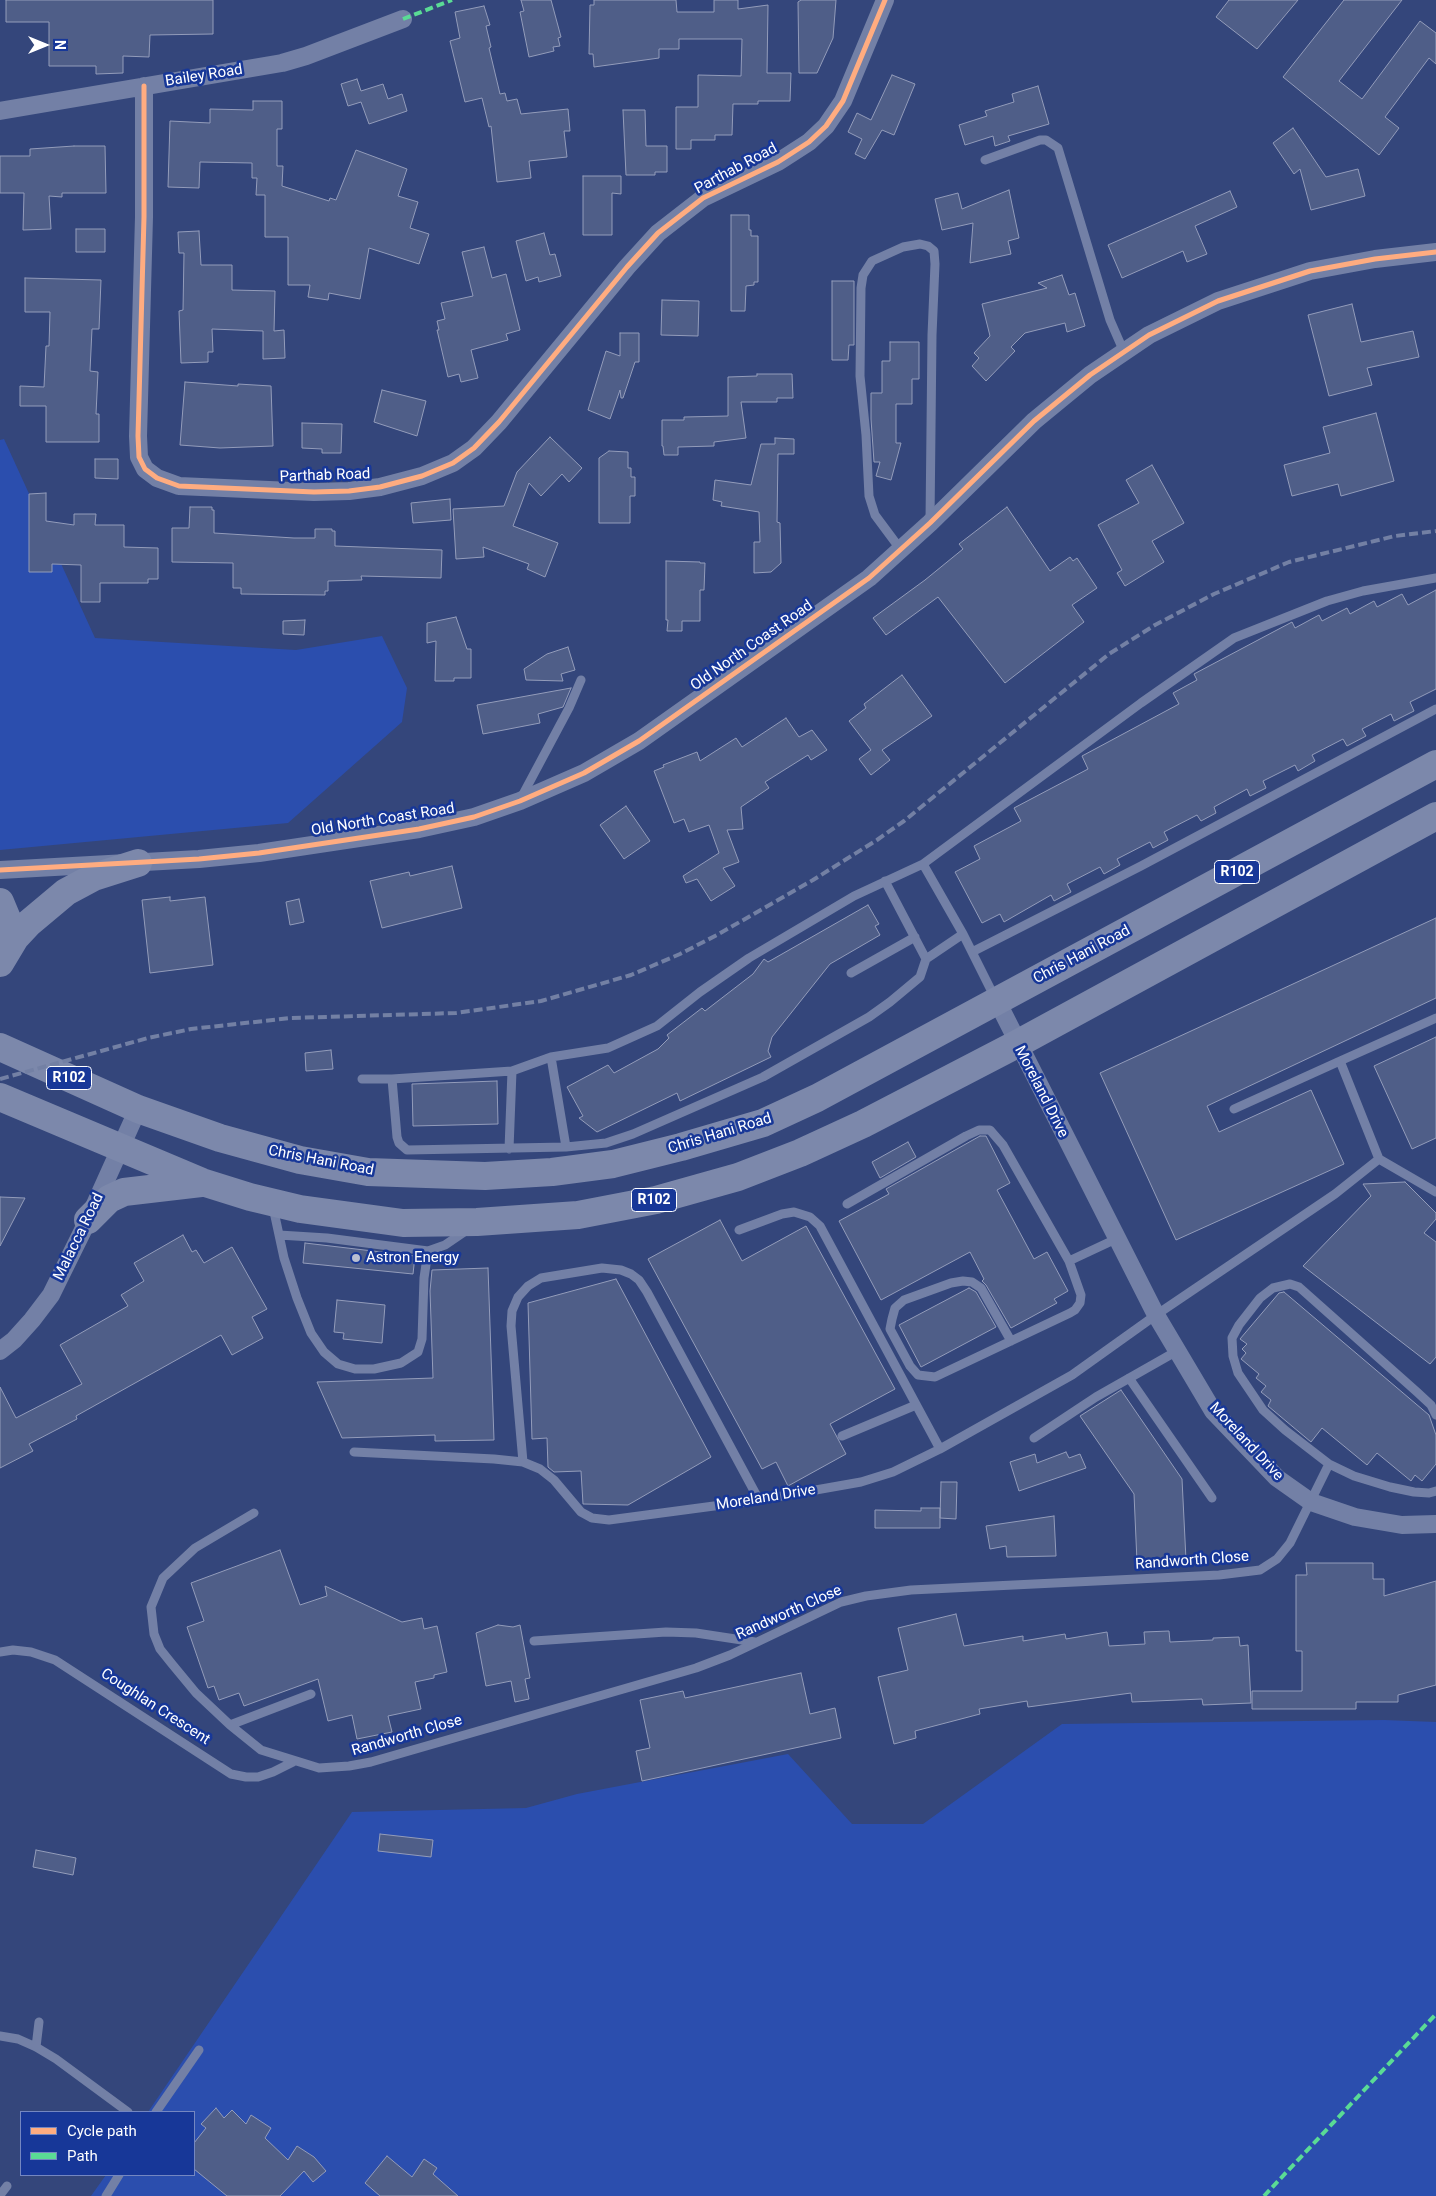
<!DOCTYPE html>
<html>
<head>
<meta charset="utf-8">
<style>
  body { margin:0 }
  #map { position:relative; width:1436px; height:2196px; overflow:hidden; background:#34467b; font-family:Roboto,sans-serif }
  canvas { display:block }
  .legend { position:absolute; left:20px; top:2111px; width:175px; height:65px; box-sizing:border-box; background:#173798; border:1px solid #7487c1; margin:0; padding:6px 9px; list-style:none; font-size:15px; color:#fff }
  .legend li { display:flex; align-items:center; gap:10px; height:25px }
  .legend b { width:25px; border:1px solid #7487c1 }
  .north { position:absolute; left:20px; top:20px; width:50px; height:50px; -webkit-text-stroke:4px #173798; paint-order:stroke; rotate:90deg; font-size:14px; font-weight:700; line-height:20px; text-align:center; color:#fff }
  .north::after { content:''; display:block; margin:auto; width:18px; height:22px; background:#fff; clip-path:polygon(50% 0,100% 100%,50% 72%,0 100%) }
</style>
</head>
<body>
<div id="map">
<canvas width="1436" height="2196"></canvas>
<ul class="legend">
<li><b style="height:6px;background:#ffac80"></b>Cycle path</li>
<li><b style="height:6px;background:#5adb95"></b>Path</li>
</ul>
<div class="north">N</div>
</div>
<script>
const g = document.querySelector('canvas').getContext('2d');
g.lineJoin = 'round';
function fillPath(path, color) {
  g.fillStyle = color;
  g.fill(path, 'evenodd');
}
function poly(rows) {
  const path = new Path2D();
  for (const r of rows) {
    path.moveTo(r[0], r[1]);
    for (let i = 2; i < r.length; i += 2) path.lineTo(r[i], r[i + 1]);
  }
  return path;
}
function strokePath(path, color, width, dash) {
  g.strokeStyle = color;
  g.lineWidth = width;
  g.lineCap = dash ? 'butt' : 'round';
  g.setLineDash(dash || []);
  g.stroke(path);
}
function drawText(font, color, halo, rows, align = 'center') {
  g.font = font + ' Roboto,sans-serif';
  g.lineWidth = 5;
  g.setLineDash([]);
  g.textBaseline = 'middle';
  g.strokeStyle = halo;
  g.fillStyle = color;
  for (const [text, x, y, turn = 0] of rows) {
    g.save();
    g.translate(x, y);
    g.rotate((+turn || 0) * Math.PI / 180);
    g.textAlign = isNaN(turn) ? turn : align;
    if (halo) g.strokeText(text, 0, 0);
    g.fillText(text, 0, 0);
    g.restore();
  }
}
const green = poly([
  [4,439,95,638,296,650,382,636,407,688,402,722,288,823,0,850,0,440],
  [1384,1720,1436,1722,1436,2196,91,2196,106,2175,194,2175,194,2112,148,2112,352,1812,526,1808,577,1794,788,1754,852,1824,923,1824,1062,1724]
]);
const building = poly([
  [6,0,213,0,213,34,150,35,149,57,123,56,123,73,96,74,96,66,49,66,49,22,6,22,6,0],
  [521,0,551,0,561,37,558,38,560,46,553,47,554,51,529,57,520,12,524,11,521,0],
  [594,0,676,0,677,12,714,12,714,0,738,0,738,9,768,5,767,73,791,73,790,101,758,101,758,104,733,104,732,135,715,135,715,140,691,140,691,149,676,149,676,107,698,107,698,75,741,76,742,39,679,39,679,49,659,49,659,58,594,67,593,54,589,54,590,5,594,5,594,0],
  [801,0,836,0,833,38,817,73,799,73,798,2,801,0],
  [1229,0,1298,0,1257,49,1216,17,1229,0],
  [1344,0,1402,0,1339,81,1362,99,1420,21,1436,33,1436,64,1429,58,1385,117,1399,128,1379,155,1283,77,1344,0],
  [484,6,490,25,486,26,491,47,489,48,500,94,505,93,507,101,517,99,521,114,568,109,570,131,564,131,567,157,529,161,531,178,497,182,491,126,489,127,482,98,465,102,450,41,460,38,455,12,484,6],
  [892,75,915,84,894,135,882,130,865,159,855,154,862,139,848,132,857,113,871,120,892,75],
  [357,79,361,91,383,84,388,99,402,94,407,111,369,124,361,102,348,106,341,84,357,79],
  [1038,86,1049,124,1008,136,1010,141,995,146,993,136,965,145,959,125,987,116,985,111,1014,102,1012,94,1038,86],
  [253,101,282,101,282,129,277,129,277,166,283,166,282,186,329,201,330,198,336,200,356,150,407,169,398,196,418,202,410,228,429,234,419,264,369,248,360,299,329,293,328,300,308,297,310,285,288,285,288,237,265,237,265,195,256,195,257,178,252,178,252,163,200,162,199,188,168,187,170,121,210,123,210,109,253,110,253,101],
  [623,110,645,110,646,146,667,146,667,172,655,172,655,175,626,175,623,110],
  [1293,128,1326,177,1358,169,1365,196,1311,210,1300,169,1294,174,1273,143,1293,128],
  [74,146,105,146,106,193,62,193,62,197,49,196,51,229,23,230,24,193,0,193,0,156,30,156,30,149,74,146],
  [583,176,621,176,621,194,612,193,612,235,583,235,583,176],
  [1009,190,1019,238,1008,241,1011,254,970,263,973,223,942,230,935,199,958,193,962,209,1009,190],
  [1230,191,1237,207,1195,226,1207,254,1187,262,1183,251,1122,278,1108,245,1230,191],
  [731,215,749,215,749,230,751,230,751,236,758,236,758,282,754,282,754,285,746,286,745,311,731,311,731,215],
  [76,229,105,229,105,252,76,252,76,229],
  [199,231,201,265,232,265,232,290,275,291,274,331,284,330,285,358,263,359,263,331,212,329,213,352,208,352,208,362,181,363,179,311,183,310,184,253,179,253,178,232,199,231],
  [544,233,550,255,555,254,561,276,539,282,538,277,526,281,516,241,544,233],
  [484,247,492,278,506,274,520,330,506,334,508,340,471,350,478,378,461,382,459,374,448,377,437,330,439,330,437,321,445,319,441,303,473,296,462,252,484,247],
  [1062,275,1069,295,1075,293,1085,326,1067,332,1065,323,1025,333,1011,347,1015,351,986,381,972,366,979,358,974,353,990,336,982,304,1047,288,1038,283,1062,275],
  [25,278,101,280,99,329,92,329,90,371,98,372,96,414,99,414,99,442,46,442,46,406,20,406,20,386,44,387,46,346,49,346,50,312,25,312,25,278],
  [832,281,854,281,854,345,849,345,848,360,832,360,832,281],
  [662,300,699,301,698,336,661,335,662,300],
  [1352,304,1361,342,1413,331,1419,357,1367,368,1372,385,1329,396,1308,315,1352,304],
  [620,333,639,333,639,362,635,362,623,398,621,398,620,390,610,419,588,410,606,351,620,356,620,333],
  [890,342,919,342,919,379,912,379,912,404,896,404,896,443,901,443,891,480,876,476,880,462,874,462,871,419,871,393,882,393,882,361,890,361,890,342],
  [757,374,792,374,793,398,777,398,777,402,741,402,746,438,714,442,714,446,678,447,678,455,664,455,663,446,662,446,662,420,684,420,684,417,728,416,728,377,757,376,757,374],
  [185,382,238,386,238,384,271,386,273,446,220,448,180,445,185,382],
  [382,390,426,401,417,436,374,422,382,390],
  [1376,413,1394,481,1341,496,1338,484,1292,496,1284,465,1330,453,1323,427,1376,413],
  [302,423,342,424,341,453,322,453,322,449,302,448,302,423],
  [550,437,582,468,569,482,562,474,541,496,529,483,513,526,558,543,545,577,527,569,529,564,483,547,484,557,456,559,453,509,504,506,517,472,550,437],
  [775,438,794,439,794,454,778,454,777,522,780,523,781,563,771,572,754,573,754,542,760,542,759,512,721,506,722,502,713,500,715,480,751,485,761,444,775,444,775,438],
  [609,451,628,452,628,468,631,468,631,477,635,477,635,496,630,496,630,523,599,523,599,458,609,451],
  [95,459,118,459,118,479,95,478,95,459],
  [1152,465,1184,523,1152,541,1164,562,1125,586,1117,573,1122,570,1098,525,1139,503,1126,480,1152,465],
  [46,493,46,521,74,525,74,514,96,514,95,525,124,525,124,547,158,548,158,579,148,579,148,583,100,583,100,602,81,602,81,565,52,564,52,572,29,572,29,494,46,493],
  [450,499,451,520,413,523,411,503,450,499],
  [190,507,212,507,212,510,214,510,214,533,294,538,315,538,315,529,332,529,332,531,335,531,335,546,442,550,441,578,361,576,362,580,328,581,328,591,325,591,325,595,241,594,241,588,233,588,233,563,172,562,172,528,189,528,190,507],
  [1007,507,1050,571,1070,557,1073,561,1077,558,1097,588,1072,605,1084,622,1005,683,938,597,886,635,873,618,925,580,963,549,959,544,1007,507],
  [666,561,700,562,700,563,705,563,704,590,700,590,700,621,682,621,682,631,667,631,668,620,666,620,666,561],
  [1436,590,1436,689,1410,702,1414,711,1394,721,1391,714,1362,729,1366,736,1347,746,1343,739,1312,755,1315,761,1298,771,1295,765,1263,781,1266,788,1250,796,1247,789,1214,807,1216,813,1201,821,1197,815,1164,832,1168,840,1153,848,1150,842,1117,859,1120,865,1104,874,1100,867,1067,884,1071,892,1054,901,1051,895,1004,922,1000,914,982,923,955,872,980,859,974,846,1021,821,1014,808,1088,769,1082,756,1179,704,1173,693,1197,680,1194,674,1292,622,1295,628,1319,615,1322,621,1347,608,1350,614,1374,601,1377,607,1402,594,1408,605,1436,590],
  [456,617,467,649,471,649,471,678,454,678,454,681,435,681,436,641,427,643,427,623,456,617],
  [305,620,304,635,283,634,283,621,305,620],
  [568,647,575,670,561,674,563,681,526,680,524,669,547,654,568,647],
  [902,675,932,716,882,750,890,760,871,775,859,759,871,750,849,721,866,708,864,704,902,675],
  [571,688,563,707,538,714,540,723,483,734,477,705,571,688],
  [786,718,799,737,812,730,827,750,811,760,808,755,765,782,769,788,741,807,743,829,727,830,739,862,723,868,735,886,711,901,697,879,686,883,683,876,719,853,709,825,689,832,684,819,674,823,654,771,664,767,663,765,697,752,700,761,736,738,742,747,786,718],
  [626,806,650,841,624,859,600,825,626,806],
  [452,866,462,908,382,928,370,881,409,872,410,876,452,866],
  [170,897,170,901,205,897,213,965,150,973,142,900,170,897],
  [299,899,304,922,290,925,286,902,299,899],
  [868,905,879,924,875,926,880,935,830,964,772,1037,768,1051,771,1057,680,1101,677,1093,597,1132,579,1118,583,1116,567,1087,608,1065,614,1073,658,1049,669,1038,667,1035,702,1008,705,1011,753,974,764,959,768,962,868,905],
  [1436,918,1436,998,1207,1106,1219,1132,1311,1090,1344,1164,1176,1240,1100,1073,1436,918],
  [1436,1037,1436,1138,1412,1149,1374,1066,1436,1037],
  [331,1050,333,1069,306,1071,305,1053,331,1050],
  [497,1081,498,1124,413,1126,412,1084,497,1081],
  [980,1136,986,1136,1010,1183,997,1190,1034,1259,1047,1252,1068,1291,1054,1299,1057,1303,1011,1328,986,1285,982,1281,984,1279,970,1252,881,1300,839,1221,889,1194,886,1189,980,1136],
  [908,1142,916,1157,880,1178,872,1162,908,1142],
  [1405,1182,1436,1213,1436,1219,1424,1233,1436,1242,1436,1357,1430,1364,1303,1266,1371,1196,1363,1184,1405,1182],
  [0,1197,25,1198,0,1246,0,1197],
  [720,1220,742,1261,806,1226,895,1389,830,1424,846,1454,788,1486,776,1462,762,1469,648,1259,720,1220],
  [183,1235,192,1252,196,1250,204,1263,232,1247,267,1309,252,1317,263,1338,232,1355,221,1335,76,1416,77,1419,29,1444,33,1451,0,1468,0,1387,16,1418,82,1384,60,1345,128,1306,121,1295,144,1281,134,1263,183,1235],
  [305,1243,415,1256,413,1274,303,1263,305,1243],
  [488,1268,494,1440,435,1441,435,1435,342,1438,317,1382,433,1378,430,1291,432,1270,488,1268],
  [616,1279,711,1457,628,1505,583,1504,581,1471,554,1472,548,1467,547,1438,532,1439,528,1303,616,1279],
  [969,1288,976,1292,996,1327,921,1367,899,1325,969,1288],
  [1284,1292,1429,1415,1436,1435,1436,1464,1422,1481,1415,1475,1411,1481,1377,1453,1367,1465,1322,1428,1311,1442,1268,1406,1271,1400,1261,1392,1266,1386,1256,1378,1259,1374,1241,1359,1246,1353,1242,1349,1247,1344,1240,1339,1279,1293,1284,1292],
  [337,1300,385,1305,382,1343,343,1339,344,1333,334,1332,337,1300],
  [1121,1390,1182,1479,1186,1560,1137,1562,1134,1494,1080,1416,1121,1390],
  [1066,1452,1069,1458,1080,1454,1086,1468,1019,1491,1010,1462,1035,1454,1037,1463,1066,1452],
  [941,1482,957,1482,956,1519,940,1518,941,1482],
  [921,1508,940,1508,940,1528,875,1528,875,1510,921,1511,921,1508],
  [1054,1516,1056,1556,1007,1557,1006,1546,990,1549,986,1526,1054,1516],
  [280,1550,300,1605,327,1596,325,1586,402,1622,422,1618,424,1629,437,1626,447,1672,434,1675,434,1678,415,1682,421,1709,388,1716,392,1732,357,1739,352,1715,328,1721,318,1679,244,1706,239,1693,219,1700,214,1686,208,1688,187,1627,204,1621,191,1583,280,1550],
  [1306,1563,1373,1563,1373,1579,1384,1579,1384,1596,1436,1581,1436,1685,1398,1695,1398,1702,1356,1702,1356,1709,1252,1709,1252,1691,1302,1691,1302,1651,1296,1651,1296,1575,1307,1575,1306,1563],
  [956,1614,964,1646,1023,1636,1023,1641,1065,1634,1066,1639,1107,1632,1109,1646,1145,1644,1144,1632,1169,1631,1170,1642,1213,1640,1213,1638,1239,1637,1240,1646,1248,1645,1251,1703,1203,1705,1202,1699,1132,1702,1131,1693,1028,1707,1027,1701,979,1709,980,1714,915,1731,916,1738,894,1744,878,1677,908,1670,898,1628,956,1614],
  [498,1625,513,1627,520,1625,530,1678,525,1679,529,1699,515,1702,511,1681,486,1686,476,1633,498,1625],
  [801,1673,810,1714,835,1708,841,1738,642,1781,636,1751,650,1748,640,1700,683,1691,685,1698,801,1673],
  [380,1834,433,1840,431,1857,378,1851,380,1834],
  [36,1850,76,1858,73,1875,33,1867,36,1850],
  [216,2108,224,2118,232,2110,246,2124,251,2115,271,2128,265,2138,288,2160,297,2146,314,2157,326,2171,313,2182,304,2171,280,2196,227,2196,194,2169,194,2143,206,2128,201,2124,216,2108],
  [387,2156,412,2177,424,2159,437,2168,433,2174,458,2196,380,2196,365,2183,387,2156]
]);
const lane = poly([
  [985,160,1040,140,1046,140,1058,148,1110,320,1124,352],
  [901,550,875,515,869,496,866,435,860,376,861,288,863,275,872,261,903,247,920,244,928,246,934,251,935,264,932,335,930,521],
  [521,798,569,708,581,680],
  [923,864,1141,703,1234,638,1327,601,1363,591,1436,578],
  [885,881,926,959],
  [972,952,1141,866,1436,709],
  [851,973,915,937],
  [1436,1018,1340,1061,1379,1159,1436,1192],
  [551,1057,566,1147],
  [362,1079,392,1079,512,1071,551,1057,608,1048,657,1026,700,992,749,958,854,896,923,864,963,934,995,998],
  [392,1079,397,1137,399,1143,407,1150,566,1147,606,1143,633,1134,763,1077,869,1017,890,1002,920,977,926,959,963,934],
  [1234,1109,1340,1061],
  [509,1149,512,1071],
  [847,1204,966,1136,979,1130,990,1130,1003,1145,1069,1261,1116,1239],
  [273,1207,284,1258,297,1298,311,1333,324,1352,338,1364,355,1369,374,1369,401,1363,418,1352,422,1339,424,1278,428,1251],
  [739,1230,782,1214,794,1212,810,1217,820,1226,940,1449],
  [279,1235,327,1238,428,1251,445,1245,467,1230],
  [1011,1341,981,1288,972,1282,963,1281,951,1283,904,1300,895,1308,892,1319,890,1329,910,1366,918,1375,935,1377,1070,1313,1075,1310,1080,1303,1081,1295,1069,1261],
  [1129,1378,1212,1498],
  [1436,1415,1431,1405,1417,1392,1299,1287,1290,1284,1273,1288,1260,1298,1239,1325,1232,1338,1233,1356,1238,1373,1263,1410,1285,1430,1329,1464,1354,1476,1390,1487,1414,1492,1429,1493,1436,1491],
  [842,1436,916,1405],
  [1034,1438,1096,1397,1177,1351],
  [354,1452,494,1459,523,1462,540,1469,554,1480,581,1512,592,1518,609,1520,759,1500,861,1482,893,1472,940,1449,1072,1375,1156,1315,1335,1194,1379,1159],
  [523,1462,511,1326,512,1311,518,1297,528,1286,541,1278,602,1268,621,1270,631,1274,639,1280,647,1292,759,1500],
  [254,1513,195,1548,163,1578,151,1607,154,1634,160,1649,172,1664,196,1693,230,1725,261,1750,319,1768,349,1766,371,1762,696,1668,730,1655,841,1602,866,1596,911,1590,1219,1575,1260,1570,1277,1559,1290,1543,1329,1464],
  [534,1641,666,1632,696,1633,755,1642],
  [0,1652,13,1650,31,1652,55,1660,231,1774,246,1777,258,1777,273,1772,293,1762],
  [230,1725,311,1694],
  [0,2036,18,2039,36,2047,56,2059,128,2112],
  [36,2047,39,2022],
  [156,2112,199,2050],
  [0,2195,7,2186],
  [106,2196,119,2175]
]);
const street = poly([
  [144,86,144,217,138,436,139,457,145,469,157,478,179,486,314,492,349,491,380,487,422,476,453,463,474,448,499,422,627,267,658,233,703,198,778,162,809,142,826,126,843,101,885,0],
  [0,111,282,63,306,56,403,19],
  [0,870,199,859,259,853,419,829,474,817,520,801,584,773,639,741,869,578,930,523,1034,421,1090,375,1149,335,1218,301,1310,271,1375,259,1436,252],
  [997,1001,1156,1315,1213,1411,1277,1478,1311,1502,1355,1517,1402,1525,1436,1524],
  [0,1351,14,1340,32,1320,51,1295,88,1220,138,1109]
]);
const primary = poly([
  [0,902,15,938],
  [0,963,15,938,29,923,66,892,94,877,138,863],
  [0,1047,138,1109,220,1138,300,1160,368,1172,485,1176,552,1172,613,1164,681,1147,763,1123,817,1098,1436,764],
  [0,1097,202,1182,250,1197,300,1209,403,1223,477,1222,578,1215,656,1200,738,1177,800,1153,863,1124,1017,1044,1436,816],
  [88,1220,109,1199,124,1192,201,1183]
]);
const rail = poly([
  [0,1079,148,1038,191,1029,291,1018,456,1013,541,1001,631,975,680,954,717,935,813,880,877,840,904,821,1109,654,1155,625,1214,594,1289,562,1395,536,1436,531]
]);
const quiet = poly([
  [403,19,452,0],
  [1264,2196,1436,2014]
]);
const cycleway = poly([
  [144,86,144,217,138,436,139,457,145,469,157,478,179,486,314,492,349,491,380,487,422,476,453,463,474,448,499,422,627,267,658,233,703,198,778,162,809,142,826,126,843,101,885,0],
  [0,870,199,859,259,853,419,829,474,817,520,801,584,773,639,741,869,578,930,523,1034,421,1090,375,1149,335,1218,301,1310,271,1375,259,1436,252]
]);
const markers = [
  [356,1258,5,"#b8bed1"]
];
const shields = [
  [1237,872,45],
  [69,1078,45],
  [654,1200,45]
];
const shieldNames = [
  ["R102",1237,872],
  ["R102",69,1078],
  ["R102",654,1200]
];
const streetNames = [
  ["Bailey Road",204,76,-9],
  ["Parthab Road",736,169,-28],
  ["Parthab Road",325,476,-2],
  ["Old North Coast Road",752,646,-35],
  ["Old North Coast Road",383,820,-9],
  ["Chris Hani Road",1082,955,-28],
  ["Moreland Drive",1041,1092,63],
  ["Chris Hani Road",720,1134,-17],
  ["Chris Hani Road",321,1161,11],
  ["Malacca Road",79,1237,-64],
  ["Moreland Drive",1246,1442,47],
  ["Moreland Drive",766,1498,-9],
  ["Randworth Close",1192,1561,-4],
  ["Randworth Close",789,1613,-24],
  ["Coughlan Crescent",155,1707,33],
  ["Randworth Close",407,1736,-16]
];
const poiNames = [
  ["Astron Energy",366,1258]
];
fillPath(green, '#2b4eae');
fillPath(building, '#4f5e88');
strokePath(building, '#939cba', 1);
strokePath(lane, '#7380a6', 9);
strokePath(street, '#7380a6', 18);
strokePath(primary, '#7c88ab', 28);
strokePath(rail, '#7380a4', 4, [9, 4]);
strokePath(quiet, '#5adb95', 4, [8, 4]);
strokePath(cycleway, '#ffac80', 5);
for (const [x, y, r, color] of markers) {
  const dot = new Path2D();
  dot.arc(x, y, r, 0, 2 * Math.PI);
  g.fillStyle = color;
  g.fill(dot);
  strokePath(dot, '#173798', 2);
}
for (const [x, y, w] of shields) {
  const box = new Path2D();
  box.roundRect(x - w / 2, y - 11.5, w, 23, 4);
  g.fillStyle = '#173798';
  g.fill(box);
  strokePath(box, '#fff', 1);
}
drawText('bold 14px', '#fff', null, shieldNames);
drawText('15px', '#fff', '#173798', streetNames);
drawText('15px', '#fff', '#173798', poiNames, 'left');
</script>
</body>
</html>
